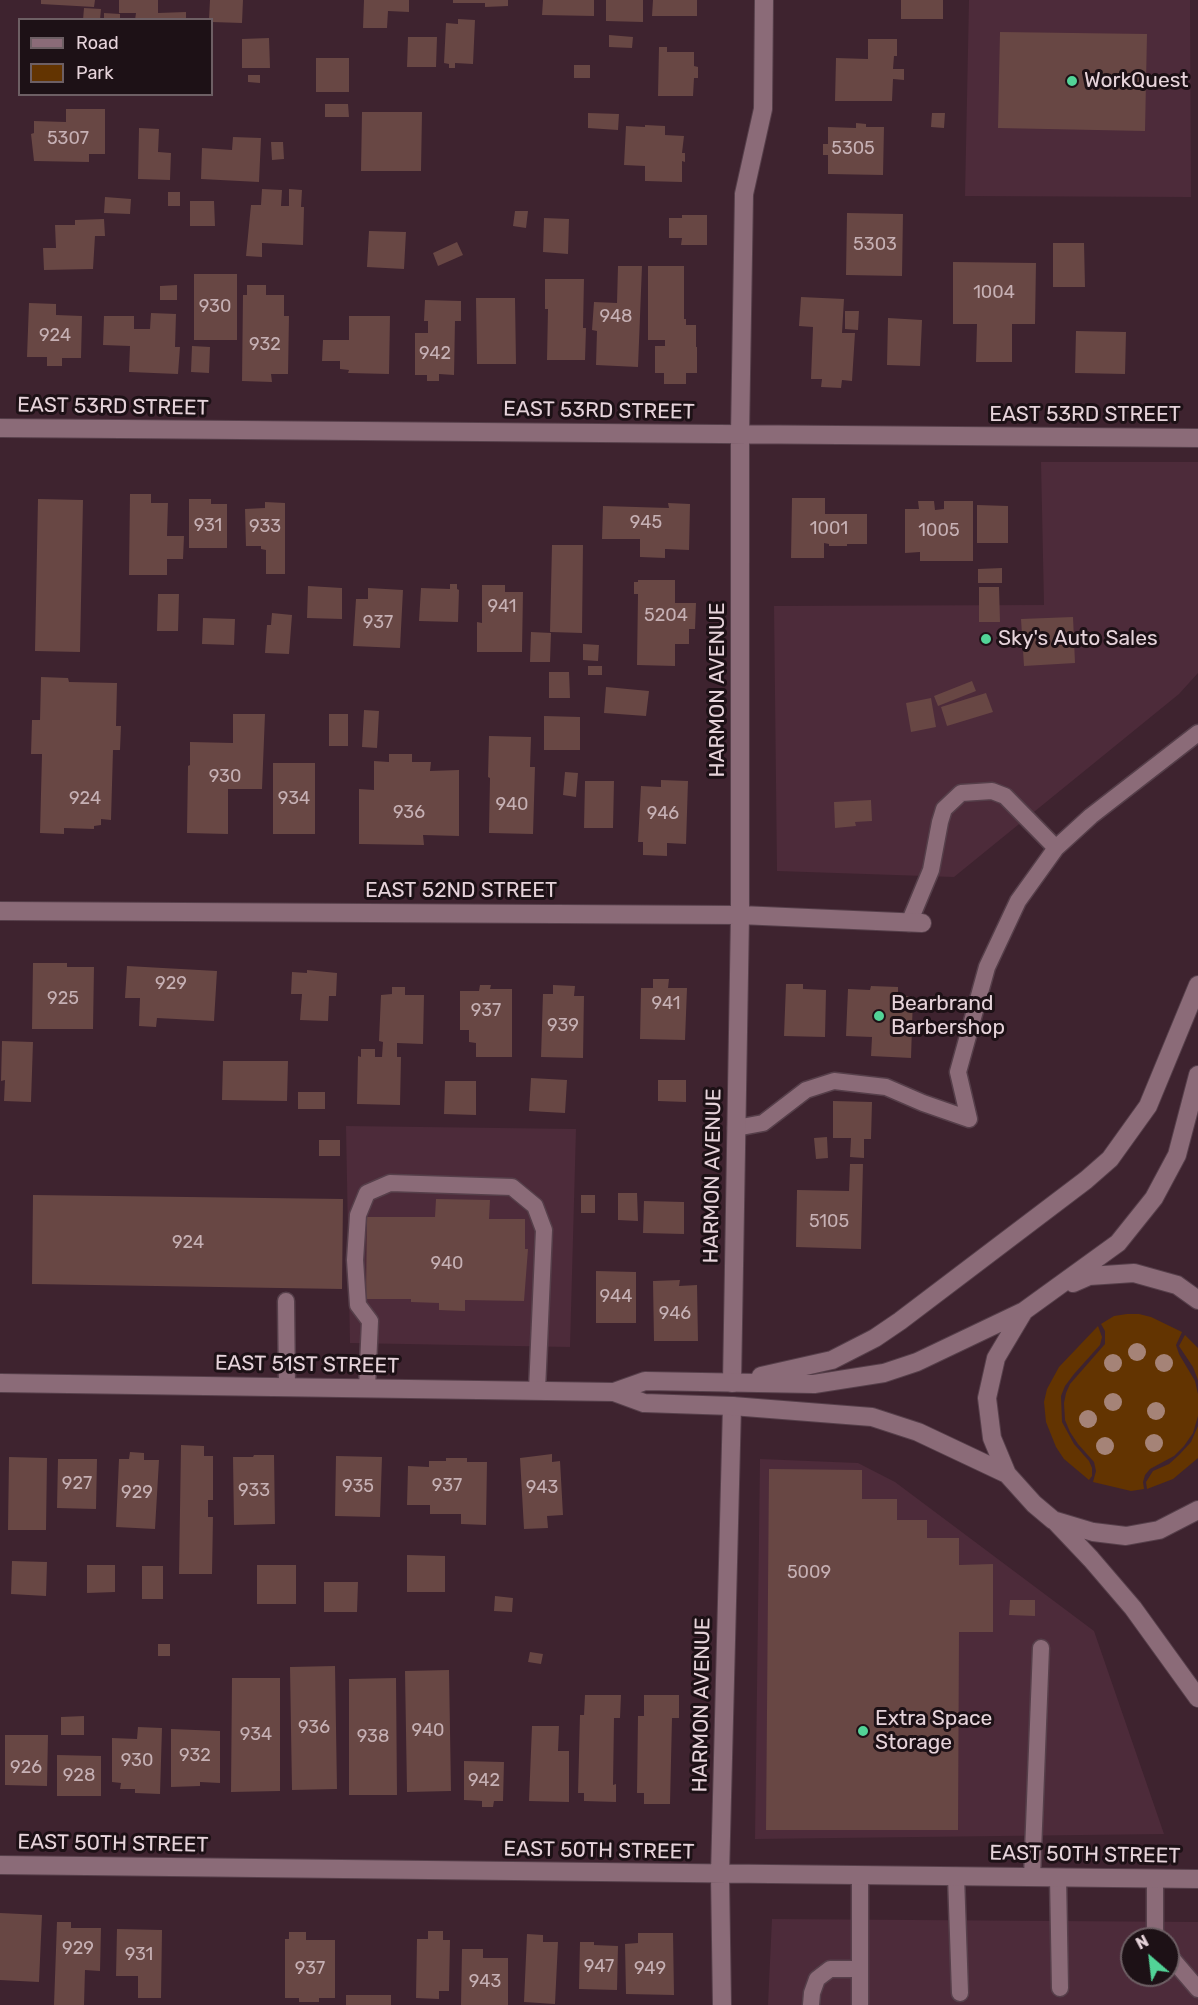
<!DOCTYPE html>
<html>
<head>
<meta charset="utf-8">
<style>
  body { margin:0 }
  #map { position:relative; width:1198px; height:2005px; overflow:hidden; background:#3e232f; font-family:Rubik,sans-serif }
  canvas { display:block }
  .legend { position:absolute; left:18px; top:18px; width:195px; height:78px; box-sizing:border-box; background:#1d1116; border:2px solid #6d5f64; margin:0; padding:8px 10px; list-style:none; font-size:18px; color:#e6d3da }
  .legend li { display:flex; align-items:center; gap:12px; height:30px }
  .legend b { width:30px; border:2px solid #6d5f64 }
  .north { position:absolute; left:1120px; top:1927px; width:60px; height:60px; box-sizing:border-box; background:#1d1116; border:2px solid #6d5f64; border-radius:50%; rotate:332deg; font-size:16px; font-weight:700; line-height:24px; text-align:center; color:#e6d3da }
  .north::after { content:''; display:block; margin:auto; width:21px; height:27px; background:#52d397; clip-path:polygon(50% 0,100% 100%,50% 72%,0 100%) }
</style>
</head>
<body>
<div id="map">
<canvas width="1198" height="2005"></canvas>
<ul class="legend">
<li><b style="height:8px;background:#8b6b78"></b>Road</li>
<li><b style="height:16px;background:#633401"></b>Park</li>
</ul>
<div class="north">N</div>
</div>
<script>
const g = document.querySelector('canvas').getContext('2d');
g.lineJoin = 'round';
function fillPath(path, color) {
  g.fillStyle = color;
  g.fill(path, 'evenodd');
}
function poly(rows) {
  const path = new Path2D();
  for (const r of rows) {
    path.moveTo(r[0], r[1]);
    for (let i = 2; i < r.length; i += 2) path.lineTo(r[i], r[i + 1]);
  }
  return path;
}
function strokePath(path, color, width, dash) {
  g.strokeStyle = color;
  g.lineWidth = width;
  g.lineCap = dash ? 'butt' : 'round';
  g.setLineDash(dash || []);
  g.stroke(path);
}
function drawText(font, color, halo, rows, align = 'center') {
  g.font = font + ' Rubik,sans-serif';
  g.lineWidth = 6;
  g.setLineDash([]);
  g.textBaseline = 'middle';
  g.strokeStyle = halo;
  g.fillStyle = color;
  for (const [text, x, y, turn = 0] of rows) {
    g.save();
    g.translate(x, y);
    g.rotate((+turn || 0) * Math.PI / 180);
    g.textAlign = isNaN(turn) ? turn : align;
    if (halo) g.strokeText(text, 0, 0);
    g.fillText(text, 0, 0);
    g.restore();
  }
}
const built = poly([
  [969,0,1190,0,1191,197,965,196],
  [1041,462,1198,462,1198,673,1179,694,954,877,777,871,774,606,1044,605],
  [346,1126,576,1129,570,1347,350,1343],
  [760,1459,858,1463,895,1482,1094,1631,1164,1834,755,1839],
  [772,1919,1198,1922,1198,2005,768,2005],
  [1132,1939,1168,1939,1168,1975,1132,1975]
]);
const green = poly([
  [1127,1314,1139,1314,1151,1317,1182,1332,1176,1345,1179,1354,1195,1381,1198,1394,1198,1416,1193,1433,1184,1446,1174,1456,1150,1469,1145,1475,1143,1482,1144,1489,1131,1491,1093,1482,1096,1471,1094,1462,1078,1444,1070,1432,1065,1420,1064,1403,1066,1393,1070,1384,1105,1344,1105,1331,1101,1324,1114,1316],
  [1098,1326,1102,1337,1100,1345,1074,1374,1065,1386,1061,1396,1062,1422,1074,1444,1089,1461,1092,1468,1092,1476,1089,1480,1064,1459,1056,1447,1046,1422,1044,1402,1047,1389,1059,1367],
  [1185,1335,1198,1348,1198,1380,1193,1367,1179,1346],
  [1198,1426,1198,1458,1173,1479,1147,1489,1146,1482,1153,1471,1169,1464,1179,1455,1191,1442]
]);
const building = poly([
  [41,0,95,0,94,7,41,4],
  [119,0,158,0,158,13,186,12,186,20,135,20,136,13,119,13],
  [210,0,243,0,242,23,212,22,212,20,209,20],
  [364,0,409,0,409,12,388,11,387,28,363,28],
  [453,0,508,0,508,6,485,7,485,3,453,3],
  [543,0,594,0,594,16,542,15],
  [606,0,643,0,643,22,606,21],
  [653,0,697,0,697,16,652,16],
  [901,0,943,0,943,19,901,19],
  [84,8,101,9,100,20,83,20],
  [104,13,120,14,120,20,104,20],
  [458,19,475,20,473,64,455,63,455,68,449,68,449,64,444,63,446,23,458,24],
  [1000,32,1147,34,1145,131,998,128],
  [609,35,633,37,632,48,609,47],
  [408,37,437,37,436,67,407,67],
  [269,38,270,68,242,68,242,39],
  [868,39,897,39,897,56,894,56,893,69,904,69,904,80,893,79,892,101,835,101,836,58,868,59],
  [659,47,667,47,667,52,694,52,694,66,698,67,698,78,694,78,693,96,658,96],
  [316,58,349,58,349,92,316,92],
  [574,65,590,65,590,78,574,78],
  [248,75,260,75,260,83,248,82],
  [325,104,348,104,349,117,325,117],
  [66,109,105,109,105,154,89,154,89,162,34,161,31,134,34,133,34,121,66,122],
  [362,112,422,112,421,171,361,171],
  [588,113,619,114,618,130,588,128],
  [932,113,945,113,944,128,931,127],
  [856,123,866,124,866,127,884,127,883,175,828,174,828,155,823,155,823,144,828,144,828,127,856,128],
  [645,125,665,126,665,135,684,136,682,153,685,153,685,162,682,161,682,182,645,181,645,166,624,165,626,126,645,127],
  [139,128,159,129,158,152,171,153,170,180,138,179],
  [233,137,261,138,259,182,201,179,202,148,232,150],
  [271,142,283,142,284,159,272,160],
  [262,189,282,190,281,206,289,206,289,189,302,190,301,207,304,207,303,245,262,243,262,257,246,256,251,205,261,205],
  [168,192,180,192,180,206,168,206],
  [105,197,131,199,130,214,104,213],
  [190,201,214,201,215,226,190,226],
  [515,211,528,211,526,228,513,226],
  [847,213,903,214,902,276,846,275],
  [682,215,707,215,707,245,681,245,682,238,669,238,669,218,682,218],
  [544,218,569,219,568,254,543,252],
  [104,219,105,236,95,236,93,269,44,270,43,248,56,248,55,225,75,225,75,220],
  [369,231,406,232,404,269,367,267],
  [457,242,463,255,438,266,433,253],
  [1053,243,1084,243,1085,287,1053,287],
  [953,262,1036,263,1035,324,1012,324,1012,362,976,362,977,324,953,324],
  [618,266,642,266,638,367,596,365,597,331,592,330,594,302,617,303],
  [648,266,684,266,684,319,686,319,686,325,696,325,696,347,697,347,697,373,686,373,686,384,664,384,664,373,655,373,655,346,665,346,665,340,648,340],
  [194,274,237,274,237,340,194,340],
  [545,279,584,279,583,328,586,328,585,360,547,360,548,309,545,309],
  [177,285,177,300,160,300,160,286],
  [247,285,266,285,266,295,284,295,284,316,289,316,288,374,271,374,272,382,242,381,243,295,247,295],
  [801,297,844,299,842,333,855,333,852,381,842,380,841,388,821,387,822,379,811,379,813,327,799,326],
  [476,298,515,298,516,364,477,364],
  [425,300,461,301,461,321,455,321,454,375,439,374,439,381,427,381,427,375,415,375,415,333,428,333,428,321,424,321],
  [29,303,56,304,56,315,82,316,81,358,62,358,62,366,47,366,47,357,27,357],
  [845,311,859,311,858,330,845,329],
  [151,313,176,314,175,347,180,347,178,374,129,372,130,346,103,345,104,316,134,316,134,329,150,329],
  [349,316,390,316,389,374,348,373,349,370,340,369,340,361,322,361,323,340,349,340],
  [888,318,922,320,920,366,887,365],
  [1076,331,1126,332,1125,374,1075,373],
  [192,346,210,347,209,373,191,372],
  [130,494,151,494,151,503,168,503,167,536,184,536,183,559,167,559,167,575,129,575],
  [792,498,825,498,825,514,867,514,867,544,847,544,847,546,829,546,829,544,824,543,824,558,791,558],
  [38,499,83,500,80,652,35,651],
  [189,499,211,499,211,504,227,504,227,548,189,548],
  [918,501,934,501,935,510,944,509,944,501,973,501,973,561,920,561,920,552,905,553,905,509,919,509],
  [265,502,285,503,285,574,266,574,266,550,261,549,261,546,246,546,245,509,265,508],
  [668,503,690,504,689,550,665,549,665,558,640,557,640,539,602,539,603,506,669,508],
  [977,505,1008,506,1008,543,977,543],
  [552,545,583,545,582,633,550,632],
  [1002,568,1002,583,978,583,978,569],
  [638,580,675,580,675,603,696,603,695,629,689,629,689,644,675,644,675,666,637,665,638,594,634,594,634,582,638,582],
  [450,584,457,584,457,589,459,590,458,622,419,621,421,588,450,589],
  [482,585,505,585,505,592,523,592,522,652,477,652,477,622,482,623],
  [308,586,342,588,342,619,307,618],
  [979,587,999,587,1000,622,979,622],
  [368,588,403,590,400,648,353,646,356,599,368,599],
  [158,594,179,594,178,631,157,631],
  [272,613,292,615,289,654,265,653,267,625,271,625],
  [1073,617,1075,663,1024,666,1021,619],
  [203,618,235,619,234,645,202,644],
  [531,632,551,633,550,662,530,662],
  [583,644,599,645,598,661,583,660],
  [588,666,602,666,602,675,588,675],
  [549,672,569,672,570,698,549,698],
  [41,677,68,678,69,682,117,683,116,726,121,726,120,750,113,750,111,820,101,819,101,825,94,826,94,829,64,828,64,834,40,833,42,754,31,754,32,720,40,720],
  [972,681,976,691,938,706,934,696],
  [606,687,649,691,646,716,604,713],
  [986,693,993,712,947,726,941,707],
  [931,698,936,727,911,732,906,703],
  [364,710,379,711,377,748,362,747],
  [233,714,265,714,262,789,228,789,228,834,187,833,188,766,190,765,190,742,233,743],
  [329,714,348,714,348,746,329,746],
  [544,716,580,717,580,750,544,750],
  [489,736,531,737,530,767,535,767,533,834,489,833,490,778,488,777],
  [389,754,412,754,412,762,431,762,430,771,459,770,459,836,423,835,424,845,359,844,359,789,374,790,374,761,389,762],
  [273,763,315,763,315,834,273,834],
  [565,772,578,773,576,797,563,795],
  [661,780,688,781,686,844,667,843,667,856,643,855,643,842,638,842,641,786,661,787],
  [585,781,614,781,613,828,584,828],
  [871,800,872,821,855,822,856,826,835,828,834,802],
  [33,963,67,963,67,967,94,967,93,1029,32,1029],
  [127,966,217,971,214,1021,157,1018,156,1027,139,1026,140,998,125,998],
  [307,970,337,973,336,996,329,996,328,1021,300,1020,302,994,291,994,292,972,307,973],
  [653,979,669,979,668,988,687,988,685,1040,640,1039,641,988,653,988],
  [786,984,803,984,803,989,826,990,825,1037,784,1036],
  [480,985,491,985,490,989,512,989,512,1057,476,1057,476,1043,469,1042,469,1030,460,1030,460,991,479,991],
  [553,985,575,986,574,996,584,996,583,1058,541,1057,543,994,553,994],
  [871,986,898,987,898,996,913,996,911,1058,871,1056,872,1037,846,1036,848,989,870,990],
  [392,987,405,987,405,995,424,995,423,1044,397,1043,397,1057,401,1057,400,1105,357,1104,358,1056,361,1057,361,1049,375,1049,375,1057,382,1057,383,1042,379,1041,381,995,392,994],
  [2,1041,33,1042,31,1102,4,1101,5,1080,1,1081],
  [223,1061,288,1061,287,1101,222,1100],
  [531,1078,567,1080,565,1113,529,1111],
  [658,1080,686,1080,686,1102,658,1101],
  [445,1081,476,1081,476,1115,444,1114],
  [298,1092,325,1092,325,1109,298,1109],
  [833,1101,872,1102,871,1139,864,1139,864,1158,850,1157,851,1138,833,1138],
  [827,1137,828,1158,816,1159,814,1138],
  [319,1140,340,1140,340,1156,319,1156],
  [850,1164,863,1164,861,1249,796,1247,797,1190,849,1191],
  [618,1193,637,1193,638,1221,618,1220],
  [33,1195,343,1199,342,1289,32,1284],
  [581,1195,595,1195,595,1213,581,1213],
  [436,1199,490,1200,489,1219,525,1219,525,1249,528,1249,524,1301,465,1300,465,1311,439,1310,439,1303,411,1302,411,1299,366,1299,367,1217,435,1217],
  [644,1201,684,1202,684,1234,643,1233],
  [596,1271,636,1272,636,1323,596,1323],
  [680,1280,679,1286,697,1285,698,1341,654,1341,653,1281],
  [181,1445,204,1446,204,1456,213,1456,213,1500,208,1500,208,1517,213,1517,212,1574,179,1574],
  [130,1452,144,1453,144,1460,159,1460,155,1529,116,1527,119,1459,129,1459],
  [552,1454,552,1462,560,1461,563,1515,547,1516,548,1528,524,1529,520,1458],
  [254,1455,274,1455,275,1524,234,1525,233,1457,253,1457],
  [336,1456,382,1457,380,1517,335,1516],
  [9,1457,47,1458,46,1530,8,1530],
  [446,1458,467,1458,467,1462,487,1462,486,1525,461,1524,461,1514,430,1514,430,1505,407,1505,408,1466,429,1467,429,1461,446,1461],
  [58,1459,97,1459,96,1509,57,1508],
  [769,1469,862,1470,862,1499,897,1499,897,1520,927,1520,927,1538,959,1538,959,1565,993,1564,993,1632,959,1632,958,1830,766,1830],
  [407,1555,445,1556,445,1592,407,1592],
  [12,1561,47,1562,46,1596,11,1594],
  [87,1565,115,1565,115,1592,87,1593],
  [257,1565,296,1565,296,1604,257,1604],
  [142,1566,163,1566,163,1599,142,1599],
  [324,1582,358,1582,357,1612,324,1612],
  [495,1596,513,1598,512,1612,494,1611],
  [1010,1600,1035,1600,1035,1616,1009,1615],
  [158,1644,170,1644,170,1656,158,1656],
  [530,1652,543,1654,541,1664,528,1662],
  [335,1666,337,1789,292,1790,290,1667],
  [449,1670,451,1791,407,1792,405,1671],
  [232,1678,280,1678,280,1791,231,1792],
  [396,1678,397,1795,349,1795,349,1679],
  [585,1695,621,1695,620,1718,614,1718,613,1785,616,1784,616,1802,584,1801,584,1793,578,1793,580,1715,584,1715],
  [644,1695,679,1695,679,1718,672,1718,670,1804,644,1804,644,1793,637,1793,638,1716,644,1716],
  [84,1716,84,1735,61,1735,61,1717],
  [532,1726,559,1726,558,1751,569,1751,569,1802,529,1801],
  [138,1727,162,1728,160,1794,135,1793,135,1789,120,1789,121,1783,112,1782,112,1738,137,1739],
  [171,1729,220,1731,220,1783,200,1782,200,1786,171,1787],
  [5,1735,48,1735,47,1786,5,1785],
  [57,1755,101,1756,101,1796,57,1796],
  [464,1761,504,1762,503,1801,494,1801,493,1807,482,1807,482,1801,464,1800],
  [0,1913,42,1915,39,1982,0,1980],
  [57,1922,71,1922,71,1928,101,1928,100,1971,85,1970,84,2005,54,2005],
  [117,1929,162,1930,161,1998,138,1998,138,1976,116,1976],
  [428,1931,443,1931,443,1940,450,1940,449,1991,439,1991,439,1999,416,1998,417,1939,428,1939],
  [289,1932,306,1932,306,1940,335,1940,335,1998,319,1998,319,2002,299,2002,299,1998,285,1998,285,1939,289,1939],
  [638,1933,673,1933,674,1995,626,1994,625,1944,638,1943],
  [527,1934,543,1935,543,1942,558,1942,555,2004,524,2002],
  [580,1942,594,1942,594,1945,618,1946,617,1990,579,1989],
  [462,1949,483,1949,483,1958,508,1958,508,2005,461,2005],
  [346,1995,391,1995,391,2005,346,2005]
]);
const lane = poly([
  [909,923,931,870,940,822,944,809,961,793,992,791,1005,796,1056,848],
  [969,1119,958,1072,987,967,1018,901,1056,848,1091,816,1198,733],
  [736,1128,763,1123,806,1090,834,1081,886,1087,923,1103,969,1119],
  [286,1301,287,1387],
  [367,1388,370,1321,358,1305,355,1260,358,1215,367,1193,390,1183,512,1187,535,1206,544,1230,537,1390],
  [860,1876,860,1969],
  [956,1876,960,1993],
  [1032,1877,1041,1648],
  [1058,1877,1060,1988],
  [1155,1879,1155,1939],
  [1168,1954,1198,1989],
  [811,2005,812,1993,817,1979,830,1969,860,1969,860,2005]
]);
const street = poly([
  [0,428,1198,438],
  [0,911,740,915,922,923],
  [732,1383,740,915,740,435,744,194,763,109,764,0],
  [0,1865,1198,1879],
  [722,2005,720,1875,732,1406]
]);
const secondary = poly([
  [1198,1075,1177,1155,1154,1198,1118,1243,1024,1311,996,1358,987,1398,992,1438,1007,1474,1034,1504,1053,1520,1093,1532,1126,1536,1159,1530,1198,1510],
  [1073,1283,1089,1276,1134,1273,1177,1285,1198,1300],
  [761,1376,832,1360,875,1338,900,1321,1086,1180,1110,1159,1148,1106,1198,985],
  [0,1383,614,1392,645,1381,814,1384,884,1373,917,1362,1024,1311],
  [614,1392,644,1403,732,1406,872,1417,918,1432,1007,1474],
  [1055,1521,1091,1559,1133,1608,1198,1698]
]);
const trees = [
  [1137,1352],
  [1113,1363],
  [1164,1363],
  [1113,1402],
  [1156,1411],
  [1088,1419],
  [1154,1443],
  [1105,1446]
];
const markers = [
  [1072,81,6,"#52d397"],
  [986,639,6,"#52d397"],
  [879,1016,6,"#52d397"],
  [863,1731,6,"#52d397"]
];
const numberNames = [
  ["5307",68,139],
  ["5305",853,149],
  ["5303",875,245],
  ["1004",994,293],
  ["930",215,307],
  ["948",616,317],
  ["924",55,336],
  ["932",265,345],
  ["942",435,354],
  ["945",646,523],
  ["931",208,526],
  ["933",265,527],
  ["1001",829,529],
  ["1005",939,531],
  ["941",502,607],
  ["5204",666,616],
  ["937",378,623],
  ["930",225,777],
  ["924",85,799],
  ["934",294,799],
  ["940",512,805],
  ["936",409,813],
  ["946",663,814],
  ["929",171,984],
  ["925",63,999],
  ["941",666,1004],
  ["937",486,1011],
  ["939",563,1026],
  ["5105",829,1222],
  ["924",188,1243],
  ["940",447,1264],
  ["944",616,1297],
  ["946",675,1314],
  ["927",77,1484],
  ["937",447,1486],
  ["935",358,1487],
  ["943",542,1488],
  ["933",254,1491],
  ["929",137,1493],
  ["5009",809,1573],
  ["936",314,1728],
  ["940",428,1731],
  ["934",256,1735],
  ["938",373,1737],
  ["932",195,1756],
  ["930",137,1761],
  ["926",26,1768],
  ["928",79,1776],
  ["942",484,1781],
  ["929",78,1949],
  ["931",139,1955],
  ["947",599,1967],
  ["937",310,1969],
  ["949",650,1969],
  ["943",485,1982]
];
const poiNames = [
  ["WorkQuest",1084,81],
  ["Sky's Auto Sales",998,639],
  ["Bearbrand",891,1004],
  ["Barbershop",891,1028],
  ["Extra Space",875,1719],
  ["Storage",875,1743]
];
const streetNames = [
  ["EAST 53RD STREET",113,407,1],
  ["EAST 53RD STREET",599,411,1],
  ["EAST 53RD STREET",1085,415],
  ["HARMON AVENUE",718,690,-90],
  ["EAST 52ND STREET",461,891],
  ["HARMON AVENUE",713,1176,-89],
  ["EAST 51ST STREET",307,1365,1],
  ["HARMON AVENUE",702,1705,-89],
  ["EAST 50TH STREET",113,1844,1],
  ["EAST 50TH STREET",599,1851,1],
  ["EAST 50TH STREET",1085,1855,1]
];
fillPath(built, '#4d2b3a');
fillPath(green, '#633401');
fillPath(building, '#684744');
strokePath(lane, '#563f4a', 19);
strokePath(street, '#563f4a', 20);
strokePath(secondary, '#563f4a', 20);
strokePath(lane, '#8b6b78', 16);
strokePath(street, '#8b6b78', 18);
strokePath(secondary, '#8b6b78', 18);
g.fillStyle = '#a58377';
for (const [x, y] of trees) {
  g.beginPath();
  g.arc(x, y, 9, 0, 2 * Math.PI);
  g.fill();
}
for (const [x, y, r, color] of markers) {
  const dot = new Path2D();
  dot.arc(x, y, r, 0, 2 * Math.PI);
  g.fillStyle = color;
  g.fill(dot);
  strokePath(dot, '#1d1116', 2);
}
drawText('18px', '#c6b0b4', null, numberNames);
drawText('21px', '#e6d3da', '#1d1116', poiNames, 'left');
drawText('21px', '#e6d3da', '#1d1116', streetNames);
</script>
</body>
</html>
